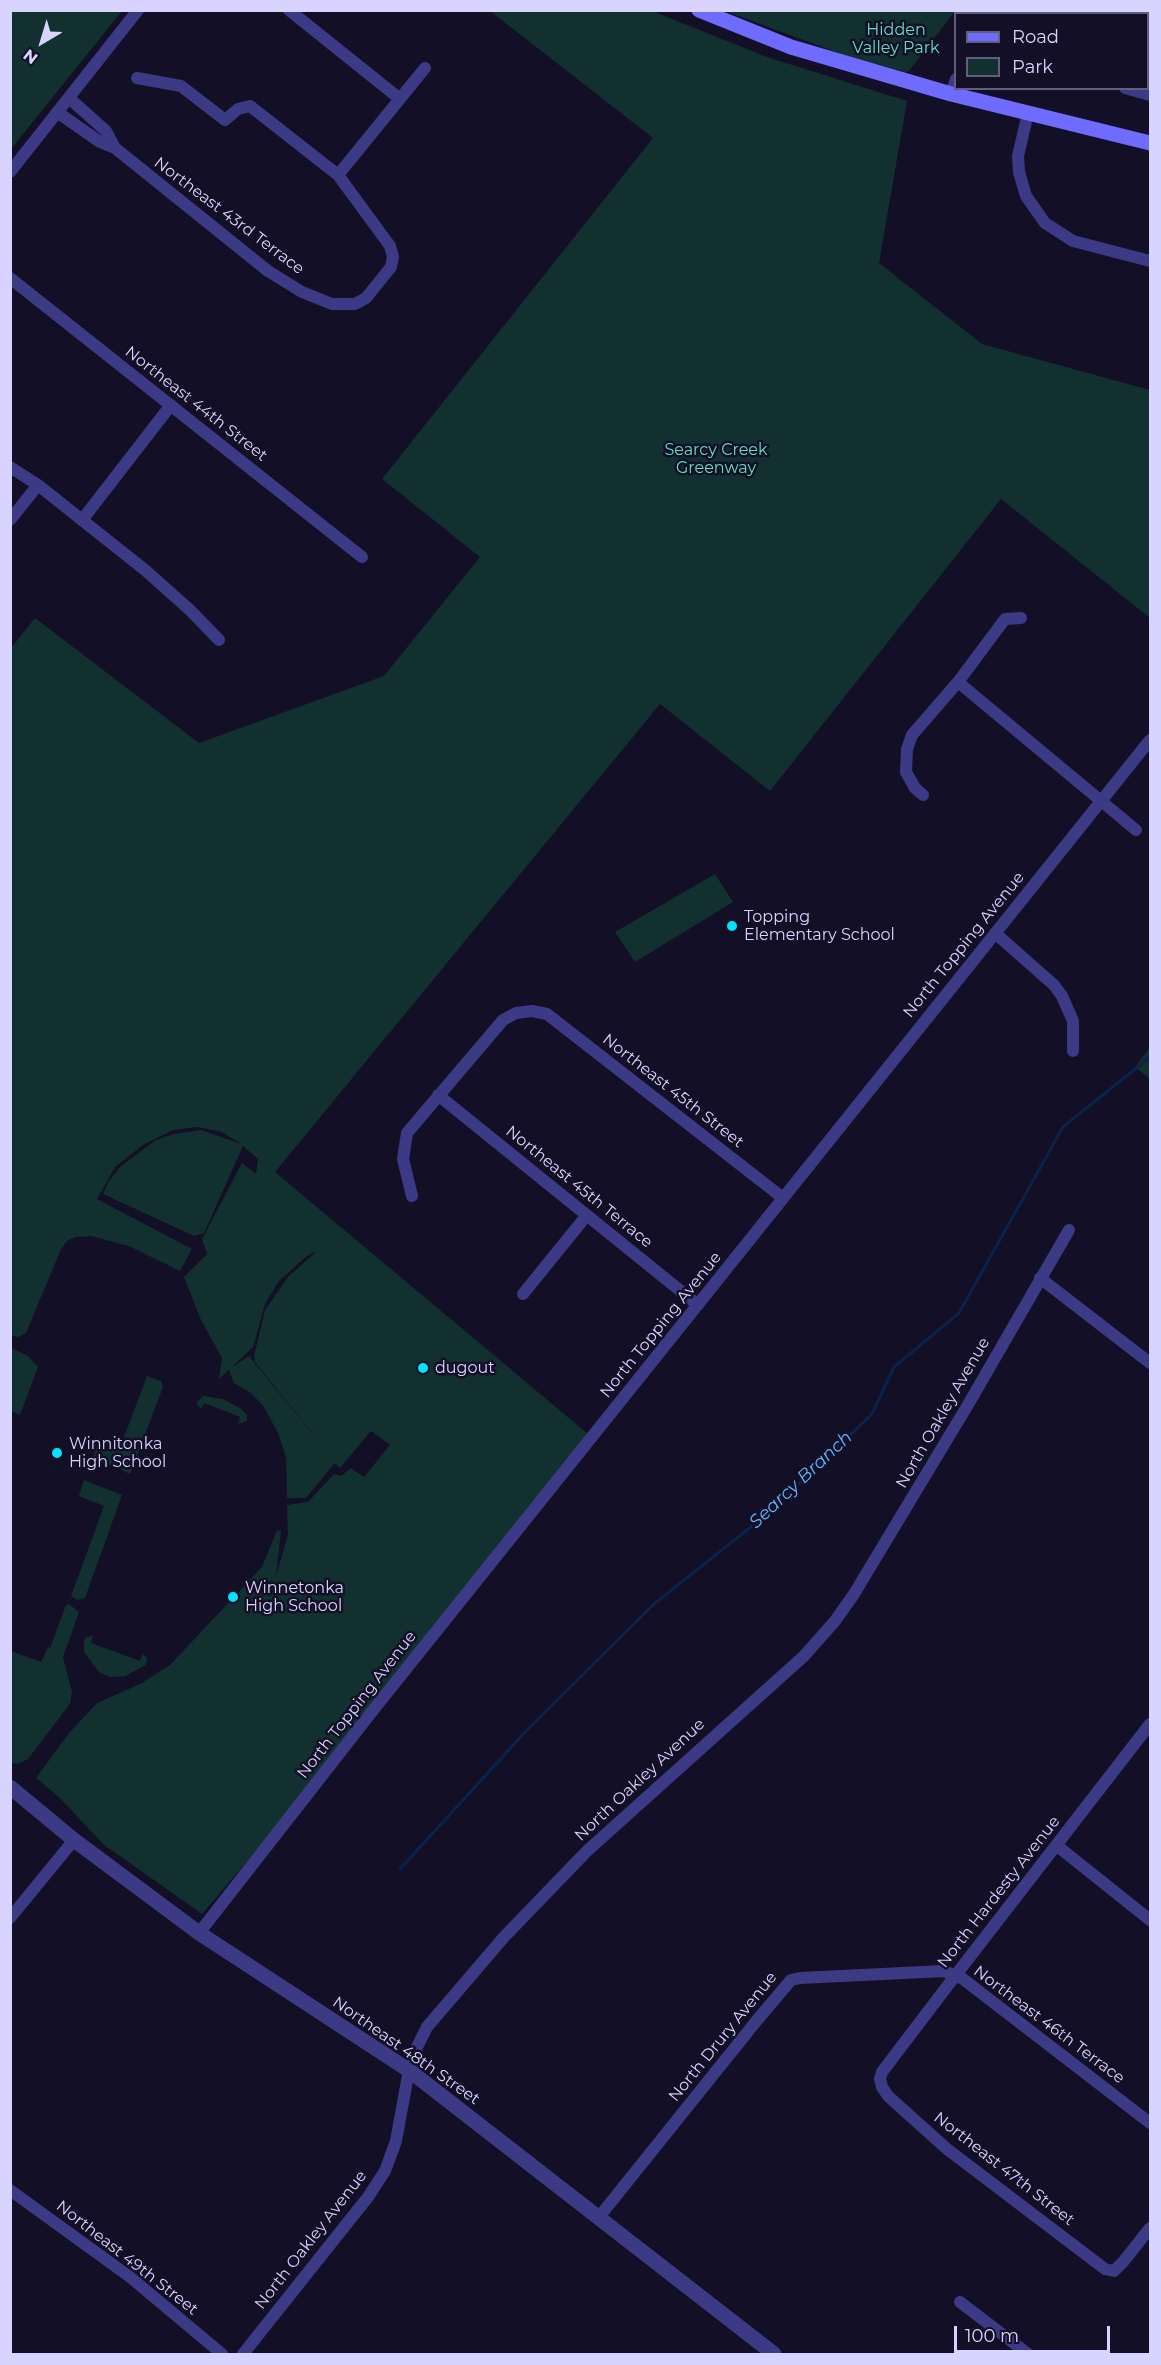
<!DOCTYPE html>
<html>
<head>
<meta charset="utf-8">
<style>
  body { margin:0 }
  #map { position:relative; width:1161px; height:2365px; overflow:hidden; background:#130f26; font-family:Montserrat,sans-serif }
  canvas { display:block }
  .frame { position:absolute; inset:0; border:12px solid #d9d4ff; pointer-events:none }
  .legend { position:absolute; left:954px; top:12px; width:195px; height:78px; box-sizing:border-box; background:#130f26; border:2px solid #625e7d; margin:0; padding:8px 10px; list-style:none; font-size:18px; color:#d9d4ff }
  .legend li { display:flex; align-items:center; gap:12px; height:30px }
  .legend b { width:30px; border:2px solid #625e7d }
  .north { position:absolute; left:12px; top:12px; width:60px; height:60px; -webkit-text-stroke:4px #130f26; paint-order:stroke; rotate:218deg; font-size:16px; font-weight:700; line-height:24px; text-align:center; color:#d9d4ff }
  .north::after { content:''; display:block; margin:auto; width:21px; height:27px; background:#d9d4ff; clip-path:polygon(50% 0,100% 100%,50% 72%,0 100%) }
  .scale { position:absolute; left:954px; top:2326px; width:156px; height:27px; box-sizing:border-box; border:3px solid #d9d4ff; border-top:0; padding-left:8px; font-size:18px; line-height:21px; white-space:nowrap; color:#d9d4ff; -webkit-text-stroke:4px #130f26; paint-order:stroke }
</style>
</head>
<body>
<div id="map">
<canvas width="1161" height="2365"></canvas>
<div class="frame"></div>
<ul class="legend">
<li><b style="height:8px;background:#6f6bff"></b>Road</li>
<li><b style="height:16px;background:#12302f"></b>Park</li>
</ul>
<div class="north">N</div>
<div class="scale">100 m</div>
</div>
<script>
const g = document.querySelector('canvas').getContext('2d');
g.lineJoin = 'round';
function fillPath(path, color) {
  g.fillStyle = color;
  g.fill(path, 'evenodd');
}
function poly(rows) {
  const path = new Path2D();
  for (const r of rows) {
    path.moveTo(r[0], r[1]);
    for (let i = 2; i < r.length; i += 2) path.lineTo(r[i], r[i + 1]);
  }
  return path;
}
function strokePath(path, color, width, dash) {
  g.strokeStyle = color;
  g.lineWidth = width;
  g.lineCap = dash ? 'butt' : 'round';
  g.setLineDash(dash || []);
  g.stroke(path);
}
function drawText(font, color, halo, rows, align = 'center') {
  g.font = font + ' Montserrat,sans-serif';
  g.lineWidth = 5;
  g.setLineDash([]);
  g.textBaseline = 'middle';
  g.strokeStyle = halo;
  g.fillStyle = color;
  for (const [text, x, y, turn = 0] of rows) {
    g.save();
    g.translate(x, y);
    g.rotate((+turn || 0) * Math.PI / 180);
    g.textAlign = isNaN(turn) ? turn : align;
    if (halo) g.strokeText(text, 0, 0);
    g.fillText(text, 0, 0);
    g.restore();
  }
}
const green = poly([
  [11,10,122,11,11,149,10,11],
  [490,11,652,11,767,57,907,101,879,263,982,344,1150,390,1150,618,1001,499,770,791,660,704,275,1172,588,1434,261,1845,202,1914,103,1844,60,1798,36,1778,69,1733,97,1703,142,1683,170,1665,262,1567,277,1530,281,1531,276,1576,288,1535,287,1505,308,1502,334,1474,341,1476,351,1468,364,1477,390,1445,371,1431,340,1468,335,1463,306,1498,287,1498,286,1457,278,1433,264,1407,251,1393,234,1383,229,1370,219,1379,222,1358,201,1320,184,1277,207,1254,202,1239,242,1163,256,1174,258,1159,243,1146,204,1233,194,1236,103,1194,108,1182,121,1166,156,1140,174,1134,201,1130,241,1144,222,1132,198,1127,173,1130,143,1145,115,1167,97,1199,192,1249,180,1271,129,1246,91,1236,75,1237,67,1241,61,1249,26,1333,18,1337,10,1335,11,648,35,618,199,743,384,676,480,557,382,479,653,138],
  [317,1251,288,1277,265,1310,254,1356,255,1362,334,1460,249,1356,232,1367,253,1347,265,1304,278,1282,307,1256],
  [725,11,955,11,909,71,905,72,844,55],
  [715,874,733,902,635,962,615,932],
  [1150,1047,1150,1079,1135,1067],
  [11,1348,28,1356,38,1367,20,1415,11,1411],
  [147,1376,161,1381,163,1387,130,1474,93,1457,100,1437,105,1439,106,1449,111,1451,116,1445,121,1445],
  [203,1396,223,1399,240,1408,247,1415,247,1421,238,1424,240,1417,204,1403,201,1409,196,1403],
  [84,1480,122,1495,85,1598,77,1600,71,1596,104,1506,79,1496],
  [69,1604,79,1612,63,1657,72,1692,70,1704,28,1759,18,1764,11,1763,11,1651,41,1662,48,1647,50,1648,66,1605],
  [93,1636,91,1643,140,1661,143,1654,147,1658,146,1665,125,1676,111,1677,100,1673,84,1652,84,1641,86,1637]
]);
const stream = poly([
  [400,1869,527,1730,654,1604,766,1515,872,1414,894,1367,959,1313,1063,1127,1150,1057]
]);
const minor = poly([
  [289,10,400,99],
  [1041,10,1050,14],
  [997,14,999,10],
  [1125,88,1150,95],
  [951,94,956,79],
  [69,98,106,131,115,148],
  [57,112,100,142,115,148,268,271,302,292,332,304,355,304,366,298,391,267,393,257,390,246,338,175,250,106,238,109,225,120,181,86,137,78],
  [1028,113,1018,156,1019,172,1026,196,1045,223,1073,241,1150,261],
  [10,172,138,10],
  [338,175,425,68],
  [10,278,362,557],
  [10,467,38,485,145,570,190,610,219,640],
  [10,520,38,485],
  [82,520,171,405],
  [958,682,1136,830],
  [923,795,915,788,906,772,907,749,912,735,958,682,1005,619,1021,618],
  [995,933,1054,985,1062,996,1073,1021,1073,1051],
  [438,1095,698,1305],
  [412,1196,403,1159,407,1133,503,1020,516,1013,532,1011,547,1014,783,1198],
  [1040,1278,1150,1363],
  [523,1294,587,1215],
  [1150,1724,955,1976,882,2072,880,2079,882,2087,888,2096,947,2149,1105,2269,1114,2271,1123,2262,1150,2228],
  [1056,1845,1150,1920],
  [10,1918,74,1840],
  [199,1933,374,1709,1150,740],
  [10,2190,130,2277,222,2354],
  [599,2217,758,2019,791,1980,800,1978,944,1971,963,1979,1150,2123],
  [960,2302,1028,2354],
  [243,2354,368,2197,385,2171,396,2141,411,2059,427,2027,504,1937,587,1851,804,1656,835,1621,854,1594,969,1403,1069,1230]
]);
const tertiary = poly([
  [10,1787,74,1840,199,1933,410,2071,774,2354]
]);
const secondary = poly([
  [699,10,791,47,951,94,1150,143]
]);
const markers = [
  [732,926,6,"#00e5ff"],
  [423,1368,6,"#00e5ff"],
  [57,1453,6,"#00e5ff"],
  [233,1597,6,"#00e5ff"]
];
const parkNames = [
  ["Hidden",896,30],
  ["Valley Park",896,48],
  ["Searcy Creek",716,450],
  ["Greenway",716,468]
];
const streetNames = [
  ["Northeast 43rd Terrace",229,216,37],
  ["Northeast 44th Street",196,404,38],
  ["North Topping Avenue",964,945,-51],
  ["Northeast 45th Street",673,1091,38],
  ["Northeast 45th Terrace",579,1187,39],
  ["North Topping Avenue",661,1325,-51],
  ["North Oakley Avenue",943,1413,-60],
  ["North Topping Avenue",357,1705,-52],
  ["North Oakley Avenue",640,1780,-43],
  ["North Hardesty Avenue",999,1892,-52],
  ["Northeast 46th Terrace",1049,2025,37],
  ["North Drury Avenue",723,2037,-51],
  ["Northeast 48th Street",406,2051,35],
  ["Northeast 47th Street",1004,2169,38],
  ["North Oakley Avenue",311,2240,-52],
  ["Northeast 49th Street",127,2258,38]
];
const poiNames = [
  ["Topping",744,917],
  ["Elementary School",744,935],
  ["dugout",435,1368],
  ["Winnitonka",69,1444],
  ["High School",69,1462],
  ["Winnetonka",245,1588],
  ["High School",245,1606]
];
const waterNames = [
  ["Searcy Branch",801,1480,-43]
];
fillPath(green, '#12302f');
strokePath(stream, '#0c2248', 3);
strokePath(minor, '#3d3a85', 12);
strokePath(tertiary, '#3d3a85', 15);
strokePath(secondary, '#6f6bff', 15);
for (const [x, y, r, color] of markers) {
  const dot = new Path2D();
  dot.arc(x, y, r, 0, 2 * Math.PI);
  g.fillStyle = color;
  g.fill(dot);
  strokePath(dot, '#130f26', 2);
}
drawText('16px', '#5fe0c0', '#130f26', parkNames);
drawText('16px', '#d9d4ff', '#130f26', streetNames);
drawText('16px', '#d9d4ff', '#130f26', poiNames, 'left');
drawText('italic 18px', '#62b6ff', '#130f26', waterNames);
</script>
</body>
</html>
